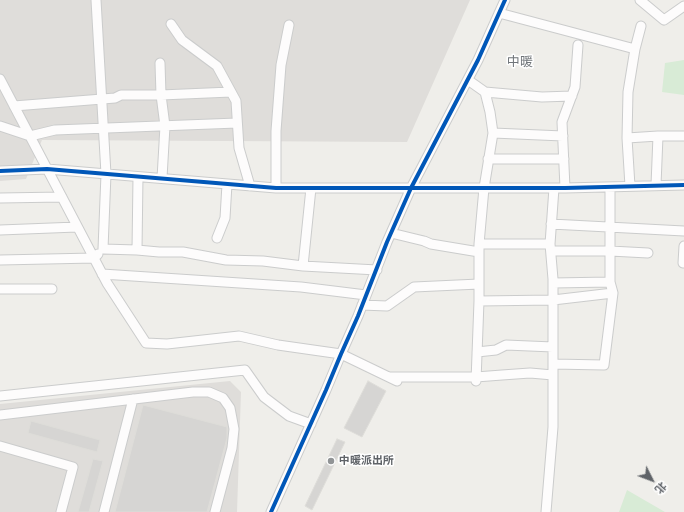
<!DOCTYPE html>
<html>
<head>
<meta charset="utf-8">
<style>
  body { margin:0 }
  #map { position:relative; width:684px; height:512px; overflow:hidden; background:#efeeea; font-family:"Titillium Web","Noto Sans SC",sans-serif }
  canvas { display:block }
  .north { position:absolute; left:632px; top:460px; width:40px; height:40px; -webkit-text-stroke:3px #fff; paint-order:stroke; rotate:132deg; font-size:11px; font-weight:700; line-height:16px; text-align:center; color:#5f6368 }
  .north::after { content:''; display:block; margin:auto; width:14px; height:18px; background:#5f6368; clip-path:polygon(50% 0,100% 100%,50% 72%,0 100%) }
</style>
</head>
<body>
<div id="map">
<canvas width="684" height="512"></canvas>
<div class="north">北</div>
</div>
<script>
const g = document.querySelector('canvas').getContext('2d');
g.lineJoin = 'round';
function fillPath(path, color) {
  g.fillStyle = color;
  g.fill(path, 'evenodd');
}
function poly(rows) {
  const path = new Path2D();
  for (const r of rows) {
    path.moveTo(r[0], r[1]);
    for (let i = 2; i < r.length; i += 2) path.lineTo(r[i], r[i + 1]);
  }
  return path;
}
function strokePath(path, color, width, dash) {
  g.strokeStyle = color;
  g.lineWidth = width;
  g.lineCap = dash ? 'butt' : 'round';
  g.setLineDash(dash || []);
  g.stroke(path);
}
function drawText(font, color, halo, rows, align = 'center') {
  g.font = font + ' "Titillium Web","Noto Sans SC",sans-serif';
  g.lineWidth = 3;
  g.setLineDash([]);
  g.textBaseline = 'middle';
  g.strokeStyle = halo;
  g.fillStyle = color;
  for (const [text, x, y, turn = 0] of rows) {
    g.save();
    g.translate(x, y);
    g.rotate((+turn || 0) * Math.PI / 180);
    g.textAlign = isNaN(turn) ? turn : align;
    if (halo) g.strokeText(text, 0, 0);
    g.fillText(text, 0, 0);
    g.restore();
  }
}
const industrial = poly([
  [0,0,470,0,407,142,42,140,26,179,0,181],
  [230,381,241,392,237,512,0,512,0,404]
]);
const green = poly([
  [684,60,684,95,662,92,665,63],
  [627,490,665,512,619,512]
]);
const building = poly([
  [368,381,386,391,362,437,344,428,368,381],
  [143,405,227,427,227,438,207,512,115,512,143,405],
  [31,421,100,440,97,452,28,433,31,421],
  [337,439,345,442,312,510,305,506,337,439],
  [93,459,103,461,89,512,78,512,93,459]
]);
const minor = poly([
  [96,0,106,174,103,249,137,250,138,177],
  [640,0,664,20,684,6],
  [499,13,635,49],
  [171,24,182,40,217,66,236,101,239,148,250,186],
  [160,63,161,95,165,126,162,178],
  [0,79,107,283,146,343,167,344,239,336,278,345,341,354,397,381],
  [468,80,485,92,490,112,493,133,563,136],
  [485,92,542,97,572,96],
  [14,106,115,98,121,95,161,95,231,92],
  [0,126,30,136,55,130,237,123],
  [627,138,658,136,684,136],
  [488,159,564,159],
  [0,171,47,169,276,188,565,188,684,185],
  [656,185,658,136],
  [630,186,627,138,628,92,635,49,641,26],
  [276,188,276,131,281,65,289,25],
  [311,188,303,266,377,270],
  [565,188,562,122,575,87,578,45],
  [0,198,62,197],
  [551,224,684,231],
  [0,230,77,227],
  [391,233,424,241,431,244,479,252],
  [217,238,225,218,227,184],
  [479,244,550,244],
  [137,250,159,252,183,252,226,260,263,261,303,266],
  [551,251,610,251,648,253],
  [0,260,94,258,98,254],
  [683,263,684,246],
  [102,274,301,287,366,295],
  [553,283,610,282],
  [0,289,52,289],
  [479,301,553,300,613,293],
  [362,305,387,306,414,287,479,284],
  [477,352,496,350,506,345,553,347],
  [553,364,604,365,613,293,610,282,610,187],
  [390,377,476,377,502,375,530,373,553,375],
  [476,381,479,301,479,244,484,188,493,133],
  [0,396,245,370,264,397,289,416,311,424],
  [0,415,193,392,209,392,223,398,230,408,234,429,232,448,215,512],
  [0,446,73,467,61,512],
  [104,512,133,399],
  [271,512,326,390,341,354,358,316,387,242,411,188,478,60,505,0],
  [546,512,553,427,553,279,550,244,554,188]
]);
const cycleway = poly([
  [0,171,47,169,276,188,565,188,684,185],
  [271,512,326,390,341,354,358,316,387,242,411,188,478,60,505,0]
]);
const markers = [
  [331,461,4,"#919496"]
];
const poiNames = [
  ["中暖派出所",339,461]
];
const quarterNames = [
  ["中暖",520,63]
];
fillPath(industrial, '#dfddda');
fillPath(green, '#d8ebd6');
fillPath(building, '#d6d5d3');
strokePath(building, '#deddd9', 1);
strokePath(minor, '#cbcccc', 11);
strokePath(minor, '#fdfcfc', 9);
strokePath(cycleway, '#0057b8', 4);
for (const [x, y, r, color] of markers) {
  const dot = new Path2D();
  dot.arc(x, y, r, 0, 2 * Math.PI);
  g.fillStyle = color;
  g.fill(dot);
  strokePath(dot, '#fff', 1.5);
}
drawText('bold 11px', '#5f6368', '#fff', poiNames, 'left');
drawText('13px', '#70757a', '#fff', quarterNames);
</script>
</body>
</html>
